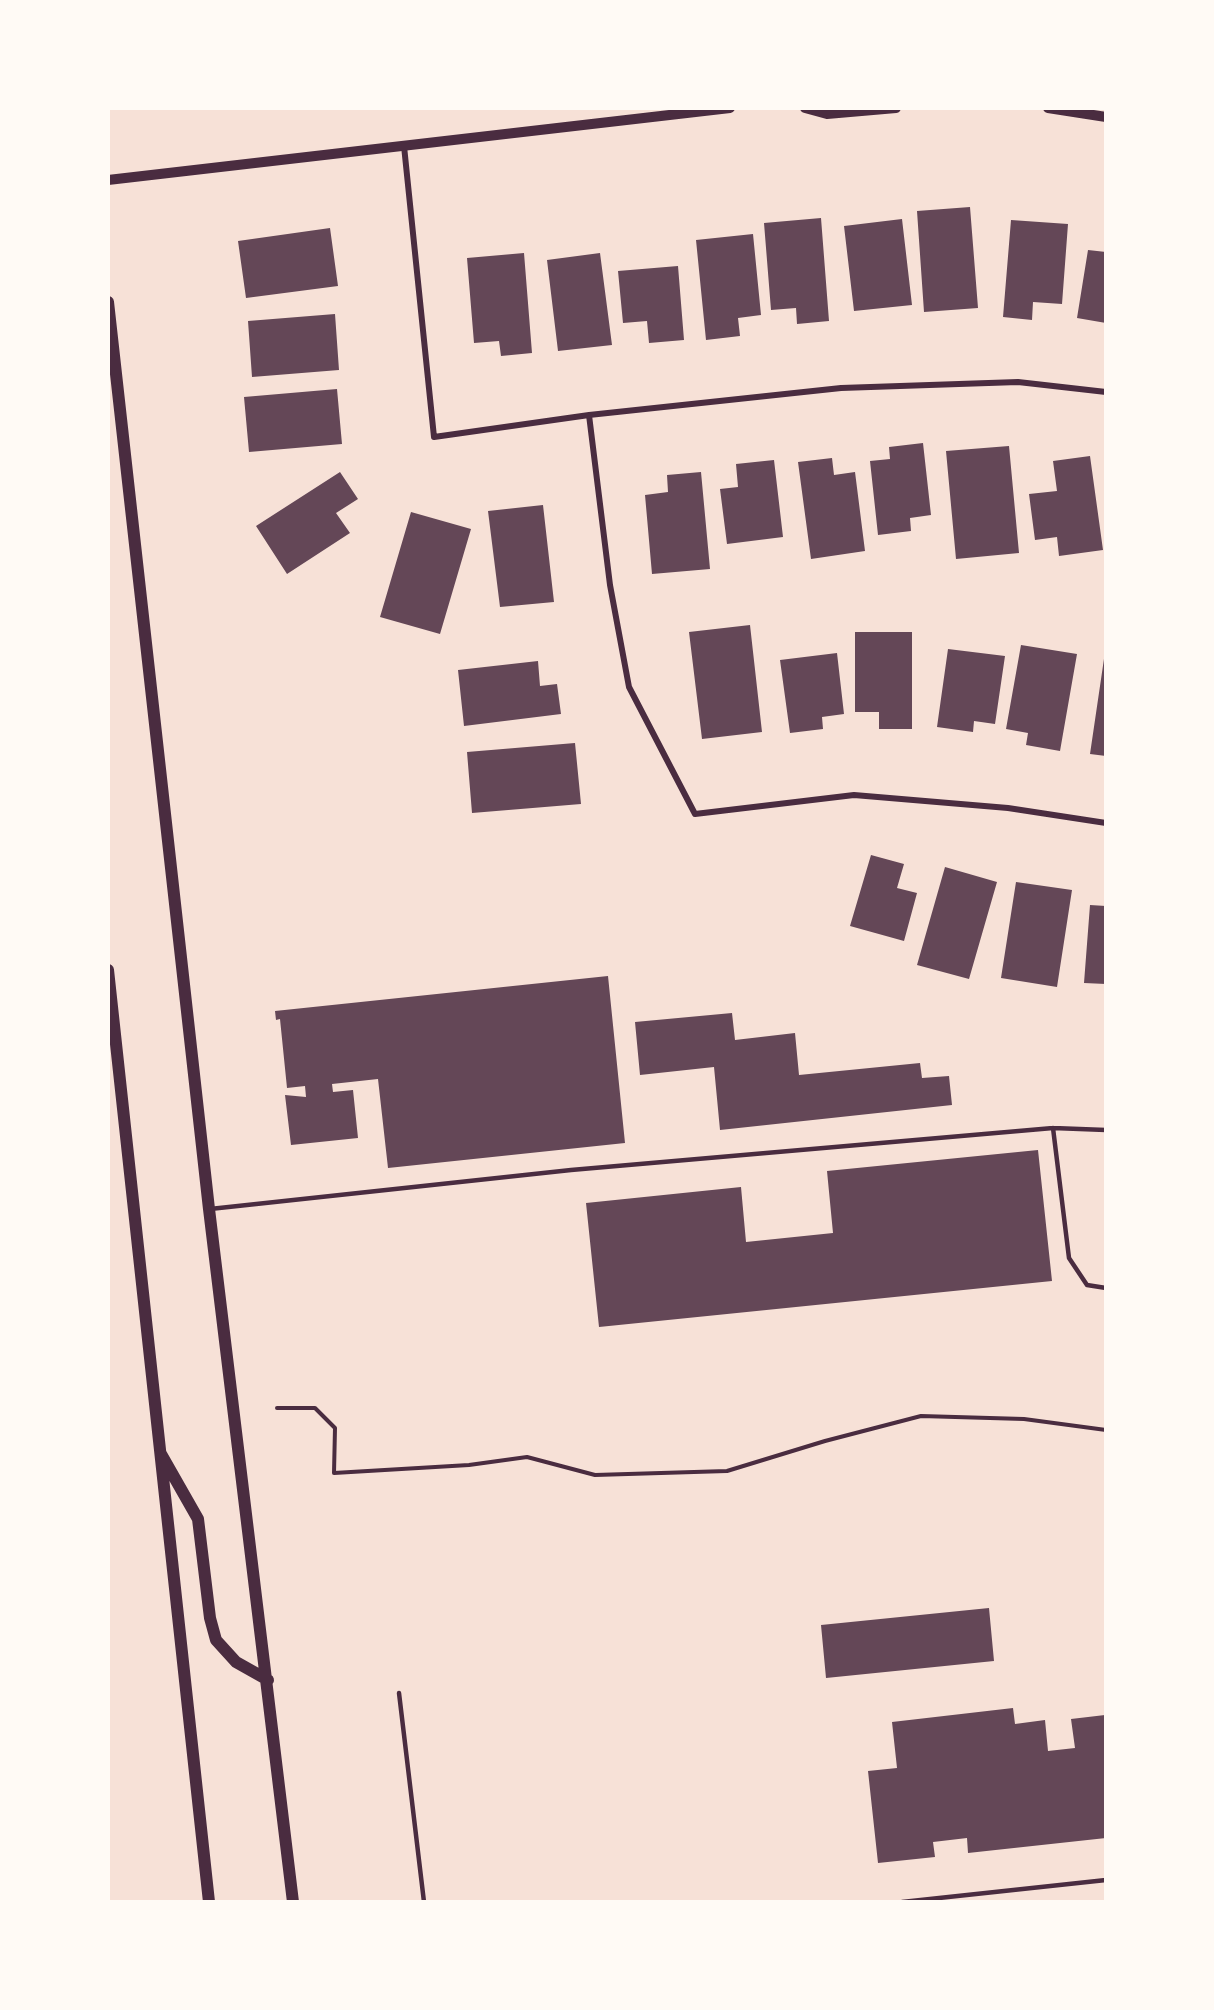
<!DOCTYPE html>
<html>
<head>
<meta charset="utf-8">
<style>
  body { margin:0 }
  #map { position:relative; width:1214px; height:2010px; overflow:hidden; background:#f7e1d7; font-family:Ubuntu,sans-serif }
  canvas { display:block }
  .frame { position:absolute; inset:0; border:110px solid #fffaf5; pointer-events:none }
</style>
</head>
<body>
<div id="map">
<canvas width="1214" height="2010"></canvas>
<div class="frame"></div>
</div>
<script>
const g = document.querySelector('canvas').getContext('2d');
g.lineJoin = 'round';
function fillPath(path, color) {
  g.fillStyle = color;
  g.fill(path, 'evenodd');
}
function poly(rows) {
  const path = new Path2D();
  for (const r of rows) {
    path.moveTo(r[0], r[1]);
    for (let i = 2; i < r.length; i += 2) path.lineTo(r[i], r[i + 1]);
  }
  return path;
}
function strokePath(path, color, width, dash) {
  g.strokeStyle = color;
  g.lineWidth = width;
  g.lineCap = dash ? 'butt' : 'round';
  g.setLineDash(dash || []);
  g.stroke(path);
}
const building = poly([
  [970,207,978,308,924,312,917,211],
  [821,218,829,321,797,324,796,308,771,310,764,223],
  [902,219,912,305,854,311,844,226],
  [1011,220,1068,224,1062,304,1033,302,1032,320,1003,317],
  [330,228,338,286,246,298,238,241],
  [753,234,761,315,738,318,740,336,706,340,696,240],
  [1088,250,1106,252,1106,323,1077,318],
  [524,253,532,353,501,356,499,341,474,343,467,258],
  [600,253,612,345,558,351,547,260],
  [678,266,684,340,649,343,647,321,623,323,618,271],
  [335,314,339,370,252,377,248,321],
  [337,389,342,444,249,452,244,397],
  [923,443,931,515,910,518,911,531,878,535,870,461,890,459,889,447],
  [1009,446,1019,553,956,559,946,451],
  [1090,456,1103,550,1059,556,1057,537,1035,540,1029,494,1057,491,1053,461],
  [832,458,834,475,855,472,865,551,811,559,798,462],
  [774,460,783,537,727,544,720,489,738,487,736,464],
  [340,472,358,499,336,513,350,533,287,574,256,526],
  [701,472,710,569,652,574,645,495,668,492,667,475],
  [543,505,554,602,500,607,488,511],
  [411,512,471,529,440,634,380,617],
  [750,625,762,732,702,739,689,632],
  [855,632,912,632,912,729,879,729,879,712,855,712],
  [1021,645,1077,654,1060,751,1026,745,1028,733,1006,729],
  [948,649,1005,656,995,724,974,721,973,732,937,727],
  [1105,652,1106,652,1106,756,1090,754],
  [837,653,844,714,822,717,823,729,790,733,780,660],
  [538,661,540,686,557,684,561,714,464,726,458,670],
  [575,743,581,804,472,813,467,752],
  [871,855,904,864,897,888,917,893,904,941,850,926],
  [945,867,997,882,969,979,917,965],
  [1016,882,1072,890,1057,987,1001,978],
  [1090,905,1106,906,1106,984,1084,983],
  [608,976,625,1143,388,1168,378,1079,332,1084,333,1092,353,1090,358,1138,291,1145,285,1095,306,1097,305,1086,287,1088,280,1019,276,1020,275,1011],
  [732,1013,735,1040,795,1033,799,1075,920,1063,922,1078,949,1076,952,1105,720,1130,714,1067,640,1075,635,1022],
  [1038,1150,1052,1281,599,1327,586,1203,741,1187,746,1242,833,1233,827,1171],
  [989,1608,994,1661,826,1678,821,1625],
  [1013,1708,1015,1724,1045,1720,1048,1751,1075,1748,1071,1719,1105,1715,1106,1838,968,1853,967,1838,933,1842,935,1857,878,1863,868,1771,897,1768,892,1722]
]);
const path = poly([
  [277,1408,315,1408,335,1428,334,1473,469,1465,527,1457,595,1475,727,1471,825,1441,921,1416,1024,1419,1106,1430]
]);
const service = poly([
  [1053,1128,1069,1258,1087,1285,1106,1288],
  [210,1209,571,1170,1053,1128,1106,1130],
  [399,1693,424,1902],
  [902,1902,1106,1880]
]);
const minor = poly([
  [404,146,434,437,589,415,841,388,1018,382,1106,392],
  [589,415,610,585,629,687,695,814,854,795,1008,808,1106,823]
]);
const tertiary = poly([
  [805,108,827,114,896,108],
  [1048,108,1106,117],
  [108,180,730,108]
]);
const secondary = poly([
  [108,302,209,1209,293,1902],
  [108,970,209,1902],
  [161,1454,198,1519,210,1618,216,1640,236,1662,268,1680]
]);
fillPath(building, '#644757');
strokePath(path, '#4a2c40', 4);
strokePath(service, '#4a2c40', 4.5);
strokePath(minor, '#4a2c40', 6);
strokePath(tertiary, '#4a2c40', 10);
strokePath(secondary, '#4a2c40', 12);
</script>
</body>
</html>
